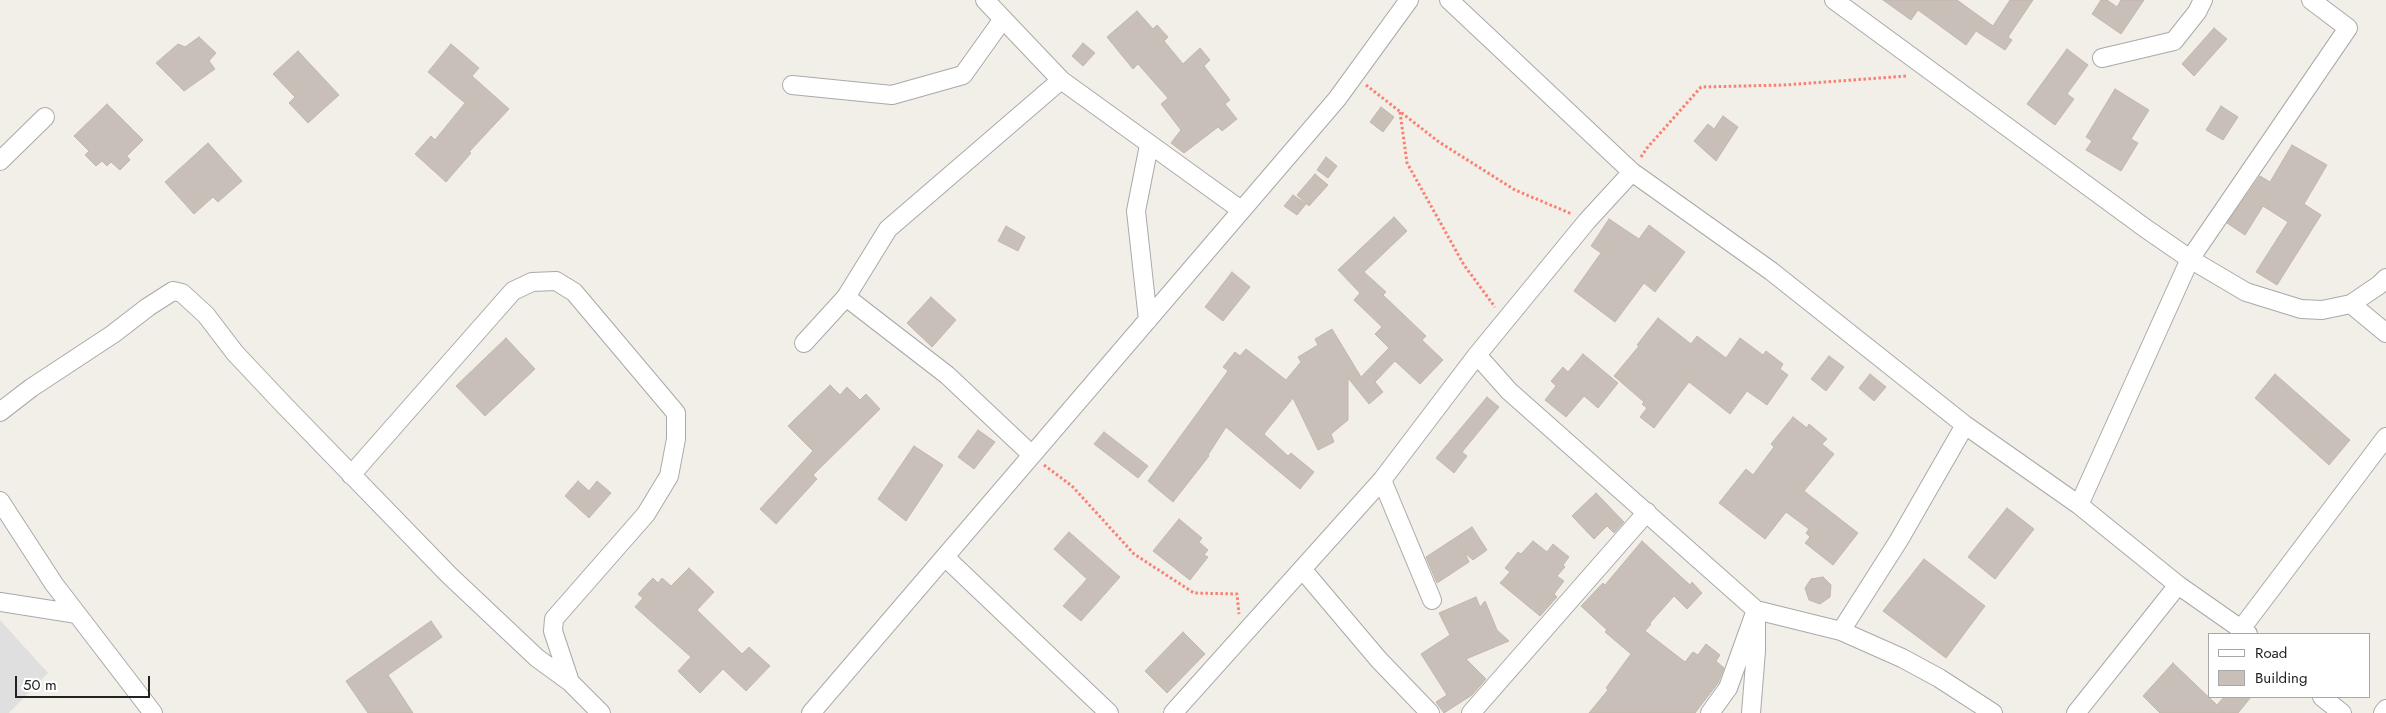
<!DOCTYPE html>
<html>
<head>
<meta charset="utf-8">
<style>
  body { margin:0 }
  #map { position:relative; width:2386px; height:713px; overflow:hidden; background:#f2efe9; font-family:Jost,sans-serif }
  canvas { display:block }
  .legend { position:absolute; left:2208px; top:633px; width:162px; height:65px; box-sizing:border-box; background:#fff; border:1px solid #a7a7a7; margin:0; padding:6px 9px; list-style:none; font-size:15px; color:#222 }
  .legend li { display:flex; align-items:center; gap:10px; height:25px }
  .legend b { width:25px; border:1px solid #a7a7a7 }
  .scale { position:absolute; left:15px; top:676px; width:135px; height:22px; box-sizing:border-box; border:2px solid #222; border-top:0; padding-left:6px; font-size:15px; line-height:18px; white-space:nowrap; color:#222; -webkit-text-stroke:4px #fff; paint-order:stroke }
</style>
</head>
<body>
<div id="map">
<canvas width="2386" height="713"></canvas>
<ul class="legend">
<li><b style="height:6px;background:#fff"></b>Road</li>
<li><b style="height:14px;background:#c7bfb8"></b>Building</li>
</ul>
<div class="scale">50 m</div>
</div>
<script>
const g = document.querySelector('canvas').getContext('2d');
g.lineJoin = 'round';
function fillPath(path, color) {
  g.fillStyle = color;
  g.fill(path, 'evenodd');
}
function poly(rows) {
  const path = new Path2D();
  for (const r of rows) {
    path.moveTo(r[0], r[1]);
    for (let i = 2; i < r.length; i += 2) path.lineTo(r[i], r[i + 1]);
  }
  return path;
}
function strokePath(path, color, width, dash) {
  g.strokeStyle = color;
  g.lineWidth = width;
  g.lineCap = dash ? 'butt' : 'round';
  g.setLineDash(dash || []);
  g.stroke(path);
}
const residential = poly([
  [0,620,48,673,9,713,0,713]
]);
const building = poly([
  [1883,0,1957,0,1993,26,2010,0,2033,0,2008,37,2012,40,2005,50,1976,31,1966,45,1918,10,1911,20,1883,0],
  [2101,0,2107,0,2117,7,2121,0,2144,0,2121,34,2092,14,2101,0],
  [1137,11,1153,29,1157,25,1168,37,1164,41,1183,64,1200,48,1210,60,1204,66,1230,100,1225,104,1237,119,1222,131,1218,127,1184,153,1171,143,1181,130,1161,104,1168,98,1138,64,1133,69,1107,37,1137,11],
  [2214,28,2227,39,2194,76,2182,64,2214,28],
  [199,37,216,53,209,61,215,69,184,91,156,63,178,44,185,47,199,37],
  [1083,43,1095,53,1083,66,1072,56,1083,43],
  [451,44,479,68,472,76,509,109,469,152,471,153,446,182,415,154,431,136,435,140,465,103,428,72,451,44],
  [2067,49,2088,65,2067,94,2074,99,2055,125,2027,104,2067,49],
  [298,51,339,95,308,123,289,103,295,97,273,74,298,51],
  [2115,89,2149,110,2131,139,2138,143,2121,171,2086,150,2092,141,2086,137,2115,89],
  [107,104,143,140,127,156,130,160,120,170,111,162,107,166,102,161,96,166,85,155,89,151,74,136,107,104],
  [2221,106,2238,117,2223,140,2206,130,2221,106],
  [1381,107,1394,117,1383,132,1370,122,1381,107],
  [1723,116,1738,127,1716,161,1694,141,1708,124,1714,129,1723,116],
  [208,143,242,181,218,202,213,197,194,214,165,182,208,143],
  [2292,145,2327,165,2304,204,2321,215,2277,285,2256,272,2288,222,2263,206,2245,235,2227,223,2260,176,2270,182,2292,145],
  [1326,157,1337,166,1328,178,1317,170,1326,157],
  [1315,174,1328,185,1309,206,1297,195,1315,174],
  [1293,195,1306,204,1297,215,1284,206,1293,195],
  [1394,217,1407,231,1364,272,1386,292,1383,295,1426,336,1422,340,1443,360,1420,384,1395,361,1375,382,1383,392,1369,404,1348,378,1348,420,1331,434,1334,442,1318,450,1293,398,1264,434,1288,456,1291,453,1314,472,1300,489,1226,427,1208,455,1209,456,1173,502,1148,481,1228,371,1223,367,1235,352,1240,356,1246,349,1286,380,1301,362,1298,357,1318,345,1315,339,1332,329,1361,377,1389,348,1375,334,1382,327,1354,300,1360,293,1338,270,1394,217],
  [1609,219,1639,239,1649,225,1685,252,1655,292,1644,283,1615,322,1574,291,1601,253,1591,246,1609,219],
  [1006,226,1025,237,1018,251,998,241,1006,226],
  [1232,272,1250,287,1223,321,1205,307,1232,272],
  [931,297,956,320,932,347,907,323,931,297],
  [1658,318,1691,344,1697,336,1726,358,1740,338,1763,355,1766,351,1783,364,1780,369,1788,375,1767,405,1747,391,1730,414,1689,382,1654,428,1640,417,1647,408,1642,404,1644,402,1614,376,1639,346,1637,345,1658,318],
  [506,338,535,369,485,416,456,386,506,338],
  [1583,354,1618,383,1598,408,1584,396,1566,417,1545,400,1556,386,1551,381,1563,367,1568,372,1583,354],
  [1829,356,1844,367,1826,391,1811,379,1829,356],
  [1870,374,1886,387,1874,401,1859,388,1870,374],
  [2275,374,2350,440,2329,465,2255,398,2275,374],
  [830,385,840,395,847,387,860,400,866,394,880,409,813,475,817,479,776,524,760,509,813,451,788,426,830,385],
  [1487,397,1499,407,1462,452,1467,456,1454,473,1436,458,1487,397],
  [1793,417,1807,428,1809,424,1827,439,1822,444,1834,454,1804,491,1858,533,1833,565,1805,543,1810,537,1806,533,1809,529,1786,512,1765,539,1719,503,1746,469,1753,475,1774,447,1771,444,1793,417],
  [978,430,995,442,974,469,958,457,978,430],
  [1104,432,1148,466,1138,478,1094,444,1104,432],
  [914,446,943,465,906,521,878,499,914,446],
  [578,481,589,491,597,481,611,493,589,518,565,496,578,481],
  [1596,493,1624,522,1614,533,1607,526,1594,539,1572,516,1596,493],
  [2007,508,2034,529,1995,579,1968,557,2007,508],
  [1179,519,1202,538,1199,542,1208,550,1204,555,1208,557,1190,580,1153,551,1179,519],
  [1472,527,1487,550,1473,560,1465,553,1469,562,1437,583,1426,557,1472,527],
  [1069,532,1120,577,1081,621,1063,606,1087,579,1054,549,1069,532],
  [1533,541,1547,552,1553,544,1569,557,1563,565,1565,567,1557,576,1564,581,1554,594,1557,597,1540,616,1500,583,1510,572,1505,568,1518,552,1521,554,1533,541],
  [1642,541,1690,585,1692,582,1702,593,1687,609,1674,596,1650,623,1651,624,1645,631,1685,662,1693,652,1698,655,1706,644,1720,655,1716,661,1724,668,1718,683,1695,713,1589,713,1608,690,1606,688,1631,654,1605,632,1607,630,1581,606,1603,583,1605,585,1642,541],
  [1924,559,1985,606,1946,658,1883,611,1924,559],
  [689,568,714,592,697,610,742,654,749,647,770,666,746,691,723,669,700,693,678,671,691,657,635,607,643,598,638,594,653,578,658,583,662,578,671,586,689,568],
  [1823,577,1831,585,1830,597,1820,604,1809,600,1805,588,1811,579,1823,577],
  [1476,597,1480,607,1485,601,1497,630,1509,641,1466,659,1486,679,1472,695,1444,713,1436,702,1447,695,1421,654,1450,635,1439,613,1476,597],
  [431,621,442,637,388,675,413,713,368,713,346,681,431,621],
  [1183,632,1205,654,1167,693,1145,671,1183,632],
  [2173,663,2217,705,2224,697,2251,697,2238,713,2160,713,2143,696,2173,663]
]);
const path = poly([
  [1366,85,1439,142,1515,190,1572,214],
  [1400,112,1407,163,1464,265,1495,307],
  [1641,157,1647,148,1701,87,1784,85,1907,76],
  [1044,465,1072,486,1134,554,1194,593,1237,594,1239,614]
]);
const minor = poly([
  [985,0,1061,80,1241,210],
  [1449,0,1632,172,1771,271,1965,425,2079,505,2178,585,2248,634],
  [1834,0,2145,228,2190,259,2246,292,2301,309,2322,310,2351,304,2379,285,2386,278],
  [2102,58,2174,41,2197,12,2203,0],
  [792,85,892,95,963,75,1003,19],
  [0,161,45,117],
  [1632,172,1587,221,1477,355,1509,391,1756,610,1841,631,1902,658,1939,678,1993,713],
  [846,297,888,229,1061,80],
  [2351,304,2386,333],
  [1148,320,1136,211,1149,145],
  [804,343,846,297,947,375,1032,455],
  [0,412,31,388,113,334,148,307,173,291,182,293,206,315,235,353,284,405,449,575,537,658,570,682,601,713],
  [351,475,513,291,532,282,556,281,574,292,676,413,676,439,669,476,646,514,554,619,553,631,570,682],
  [1382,480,1432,600],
  [0,501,54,584,153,713],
  [2079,505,2190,259,2348,28,2311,0],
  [945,557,1109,713],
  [1302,569,1379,660,1430,713],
  [0,602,77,614],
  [2241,629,2386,437],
  [1841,631,1899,540,1965,425],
  [2322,697,2342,713],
  [811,713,1337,99,1409,0],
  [1173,713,1382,480,1477,355],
  [1471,713,1647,512],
  [1710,713,1728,688,1756,610],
  [1751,713,1756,651,1756,623],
  [2076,713,2178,585],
  [2383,713,2386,709]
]);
fillPath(residential, '#e0dfdf');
fillPath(building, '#c7bfb8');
strokePath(building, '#c4b6ab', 1);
strokePath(minor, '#a9a9a9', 20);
strokePath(path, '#fa8072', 3, [2.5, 2.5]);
strokePath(minor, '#fff', 18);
</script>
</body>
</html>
